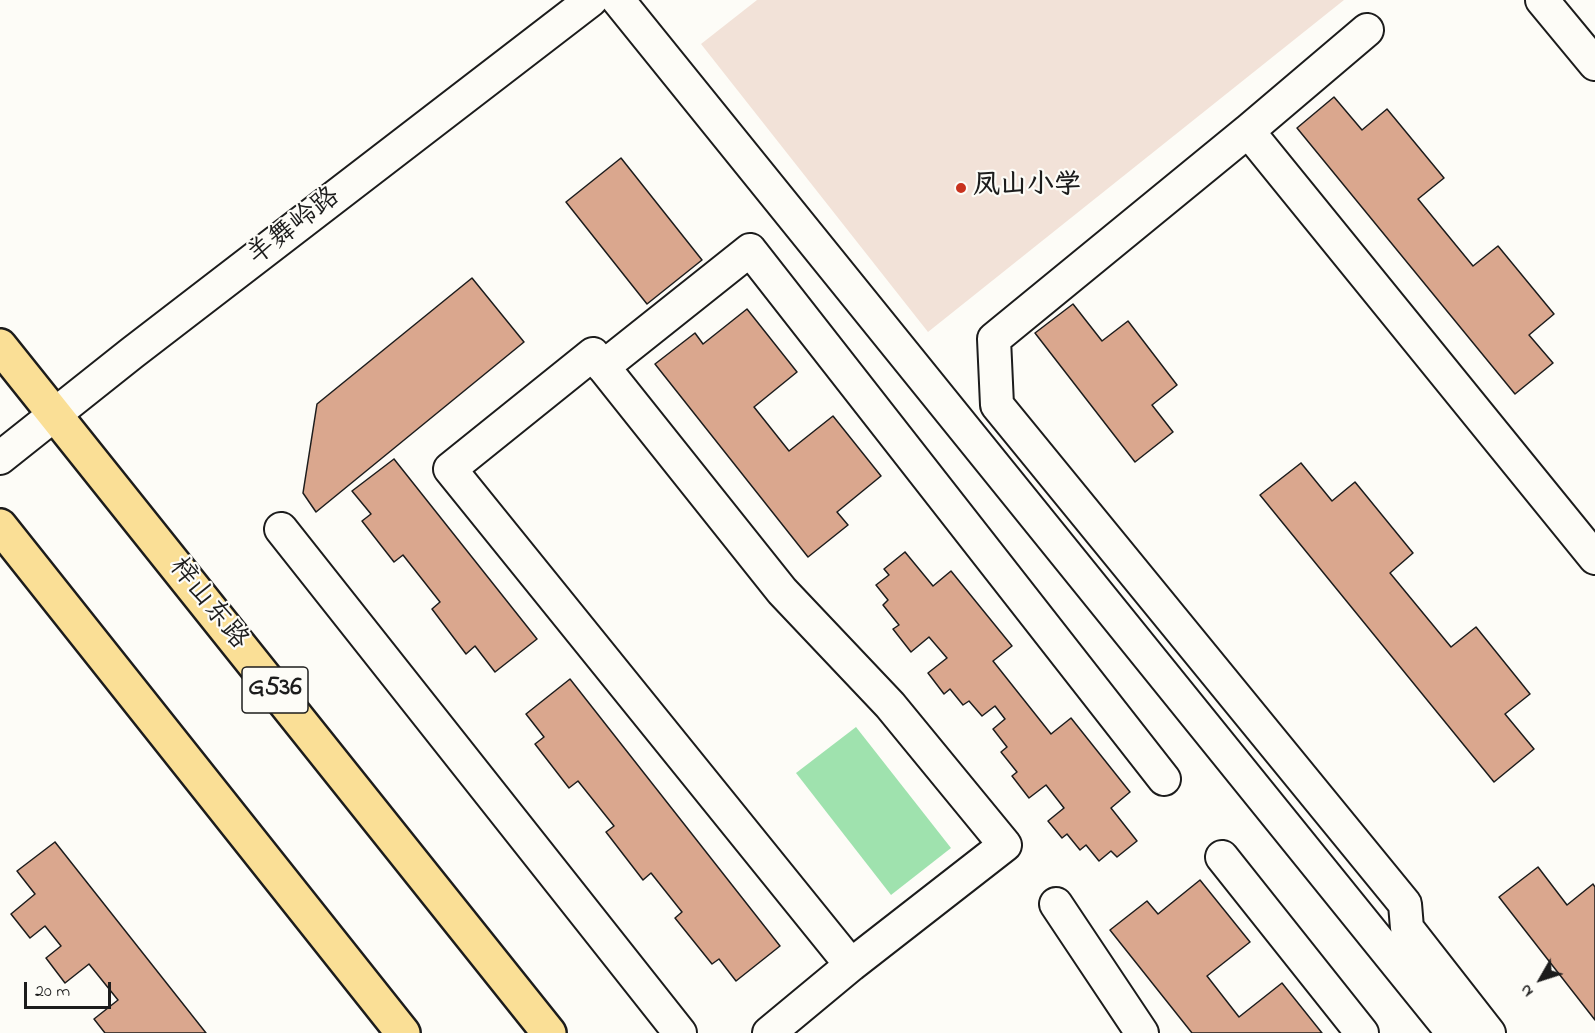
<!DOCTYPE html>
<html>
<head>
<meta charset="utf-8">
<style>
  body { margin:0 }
  #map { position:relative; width:1595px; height:1033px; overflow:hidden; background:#fdfcf7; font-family:"Indie Flower",sans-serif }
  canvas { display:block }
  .north { position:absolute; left:1511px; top:949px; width:60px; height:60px; -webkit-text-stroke:4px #fdfcf7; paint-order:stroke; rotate:231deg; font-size:16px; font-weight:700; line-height:24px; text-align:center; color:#1c1c1c }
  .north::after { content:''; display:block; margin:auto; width:21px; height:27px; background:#1c1c1c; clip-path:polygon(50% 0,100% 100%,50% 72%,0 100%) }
  .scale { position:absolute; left:24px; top:982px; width:87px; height:27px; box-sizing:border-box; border:3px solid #1c1c1c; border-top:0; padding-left:8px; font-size:18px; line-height:21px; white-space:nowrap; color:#1c1c1c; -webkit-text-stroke:4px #fdfcf7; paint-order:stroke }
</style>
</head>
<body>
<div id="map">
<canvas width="1595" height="1033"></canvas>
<div class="north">N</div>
<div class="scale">20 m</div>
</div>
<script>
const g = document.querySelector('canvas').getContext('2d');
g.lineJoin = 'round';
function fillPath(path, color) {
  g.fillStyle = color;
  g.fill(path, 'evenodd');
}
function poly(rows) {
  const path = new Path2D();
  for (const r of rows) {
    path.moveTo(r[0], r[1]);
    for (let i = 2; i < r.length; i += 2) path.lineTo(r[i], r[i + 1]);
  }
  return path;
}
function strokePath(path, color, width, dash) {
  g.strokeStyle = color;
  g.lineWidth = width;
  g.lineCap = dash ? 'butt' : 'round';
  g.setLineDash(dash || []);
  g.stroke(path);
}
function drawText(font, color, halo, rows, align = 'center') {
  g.font = font + ' "Indie Flower","LXGW WenKai TC",sans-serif';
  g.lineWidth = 4.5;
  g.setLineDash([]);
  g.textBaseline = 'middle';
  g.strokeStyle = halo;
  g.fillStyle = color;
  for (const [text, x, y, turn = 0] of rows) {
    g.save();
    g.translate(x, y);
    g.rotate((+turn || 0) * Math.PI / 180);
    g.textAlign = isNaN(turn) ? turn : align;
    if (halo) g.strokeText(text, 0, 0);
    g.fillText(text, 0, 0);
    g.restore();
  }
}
const built = poly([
  [757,0,1344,0,928,332,701,44]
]);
const green = poly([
  [856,727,951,848,891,895,796,773]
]);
const building = poly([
  [1334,97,1362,130,1387,109,1444,178,1418,199,1473,266,1498,246,1554,314,1529,335,1553,363,1515,394,1297,128,1334,97],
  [621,158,702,260,647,304,566,202,621,158],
  [472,278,524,342,316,512,303,493,317,404,472,278],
  [1073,304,1102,341,1128,321,1177,385,1152,405,1173,432,1135,462,1035,333,1073,304],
  [747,309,797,372,754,407,789,451,833,416,881,476,837,512,848,525,808,557,655,364,695,333,703,344,747,309],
  [394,459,537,639,495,672,475,646,466,654,432,609,440,602,403,555,394,562,362,521,371,514,352,491,394,459],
  [1301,463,1332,501,1355,482,1413,553,1390,573,1451,647,1476,627,1530,694,1505,714,1534,749,1494,782,1260,495,1301,463],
  [905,552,933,586,951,571,1012,646,993,661,1051,734,1071,718,1130,792,1111,808,1137,841,1117,857,1111,851,1099,861,1086,845,1080,850,1067,834,1062,838,1048,821,1064,808,1046,785,1029,798,1012,776,1017,772,1001,752,1007,747,993,729,1005,719,995,706,982,716,969,701,963,705,950,689,944,694,928,673,947,658,929,637,911,652,893,629,899,625,883,605,888,600,876,585,889,575,884,569,905,552],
  [570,679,780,946,736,981,719,959,712,964,675,918,682,912,651,873,643,880,606,832,614,826,578,781,569,788,535,744,544,737,526,714,570,679],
  [55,842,206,1033,105,1033,94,1019,118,1000,89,964,65,983,46,958,61,946,45,926,30,938,11,914,35,894,17,871,55,842],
  [1538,867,1567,905,1593,884,1595,887,1595,1020,1499,897,1538,867],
  [1200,880,1250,942,1207,976,1239,1017,1282,983,1322,1033,1192,1033,1110,930,1147,901,1158,914,1200,880]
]);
const minor = poly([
  [618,0,1453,1033],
  [1542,0,1595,64],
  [1367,30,1248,131,1595,558],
  [1248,131,994,339,997,405,1405,904,1407,928,1489,1033],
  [603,367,750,250,1164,779],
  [0,458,132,353,591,0],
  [281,529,680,1033],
  [1222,857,1362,1033],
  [1056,904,1142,1033],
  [769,1033,851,965,1005,845,890,705,782,591,593,354,450,469,851,965]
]);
const highway = poly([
  [0,346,549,1033],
  [0,526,403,1033]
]);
const markers = [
  [961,188,6,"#c8321e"]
];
const shields = [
  [275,690,66]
];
const shieldNames = [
  ["G536",275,690]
];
const poiNames = [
  ["凤山小学",973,188]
];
const streetNames = [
  ["羊舞岭路",295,228,-38],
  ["梓山东路",207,605,51]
];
fillPath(built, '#f2e2d8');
fillPath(green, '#9fe2ae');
fillPath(building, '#daa78e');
strokePath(building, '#1c1c1c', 1.5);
strokePath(minor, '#1c1c1c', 36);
strokePath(highway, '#1c1c1c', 38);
strokePath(minor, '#fdfcf7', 32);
strokePath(highway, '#fadf96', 33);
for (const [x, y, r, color] of markers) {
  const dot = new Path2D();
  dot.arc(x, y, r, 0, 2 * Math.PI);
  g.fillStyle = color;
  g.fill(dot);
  strokePath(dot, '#fdfcf7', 2);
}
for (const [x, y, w] of shields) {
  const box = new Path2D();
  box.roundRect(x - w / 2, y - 23, w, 46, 4.5);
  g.fillStyle = '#fdfcf7';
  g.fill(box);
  strokePath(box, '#1c1c1c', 1.5);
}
drawText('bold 26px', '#1c1c1c', null, shieldNames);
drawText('bold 27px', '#1c1c1c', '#fdfcf7', poiNames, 'left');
drawText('27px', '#1c1c1c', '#fdfcf7', streetNames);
</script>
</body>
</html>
